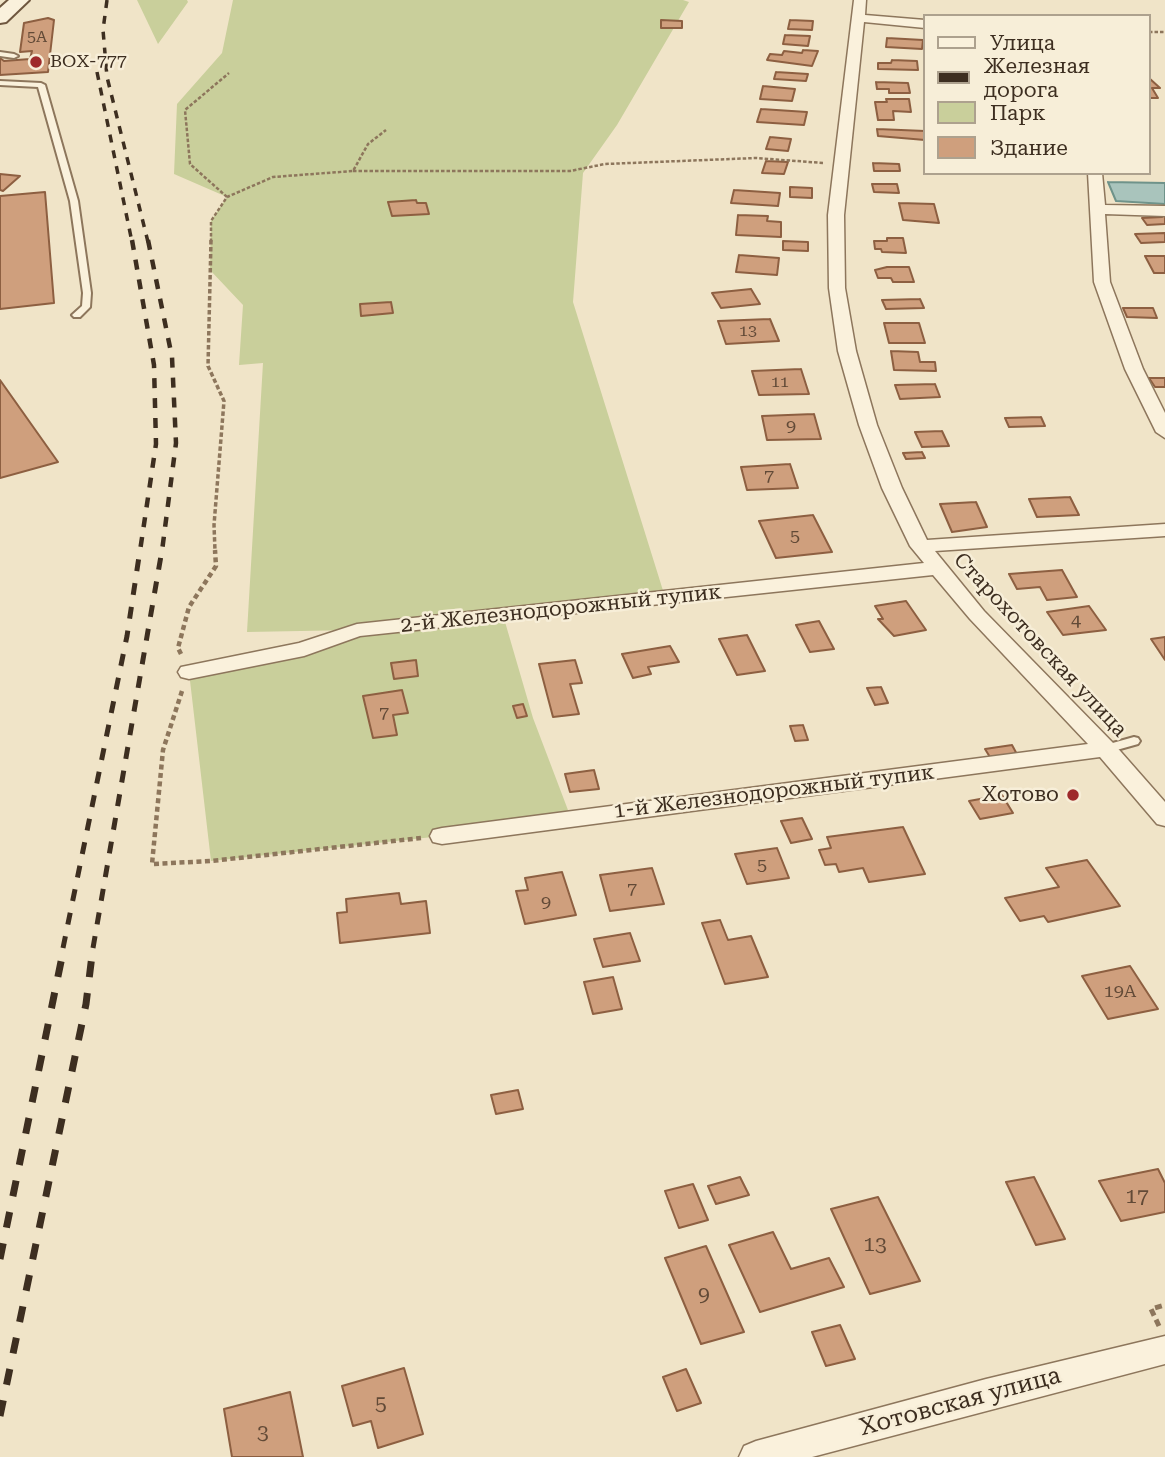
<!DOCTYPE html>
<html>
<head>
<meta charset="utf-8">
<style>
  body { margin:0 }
  #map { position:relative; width:1165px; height:1457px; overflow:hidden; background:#f0e4c8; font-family:"Roboto Serif",serif }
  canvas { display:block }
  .legend { position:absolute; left:923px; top:14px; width:228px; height:161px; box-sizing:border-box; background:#f7eed8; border:2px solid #ada18e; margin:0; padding:9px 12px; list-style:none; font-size:21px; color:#3d2e20 }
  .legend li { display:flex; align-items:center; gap:14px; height:35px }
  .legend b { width:35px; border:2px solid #ada18e }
</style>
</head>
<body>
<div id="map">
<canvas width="1165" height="1457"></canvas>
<ul class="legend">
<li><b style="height:9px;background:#faf1dc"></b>Улица</li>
<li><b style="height:9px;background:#3d2e20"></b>Железная дорога</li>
<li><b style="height:19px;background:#c9cf9b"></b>Парк</li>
<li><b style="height:19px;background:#cf9f7d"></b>Здание</li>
</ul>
</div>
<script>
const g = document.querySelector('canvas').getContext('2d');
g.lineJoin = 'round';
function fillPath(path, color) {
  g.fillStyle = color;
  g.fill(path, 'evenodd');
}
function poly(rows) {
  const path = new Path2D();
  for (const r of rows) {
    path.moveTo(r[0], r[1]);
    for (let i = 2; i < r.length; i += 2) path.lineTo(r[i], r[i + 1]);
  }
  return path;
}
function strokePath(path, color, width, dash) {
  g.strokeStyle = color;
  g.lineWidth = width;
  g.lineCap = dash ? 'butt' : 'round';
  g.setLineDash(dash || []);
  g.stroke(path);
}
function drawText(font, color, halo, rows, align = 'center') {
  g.font = font + ' "Roboto Serif",serif';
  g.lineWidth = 5;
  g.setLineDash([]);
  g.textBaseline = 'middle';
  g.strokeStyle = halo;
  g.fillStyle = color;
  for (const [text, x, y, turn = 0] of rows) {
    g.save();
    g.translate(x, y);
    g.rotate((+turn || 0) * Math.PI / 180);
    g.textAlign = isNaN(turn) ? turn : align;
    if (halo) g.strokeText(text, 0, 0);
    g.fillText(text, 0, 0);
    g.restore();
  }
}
const green = poly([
  [187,0,188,2,158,44,137,0],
  [233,0,683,0,689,2,617,125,583,173,573,302,665,597,503,615,533,718,571,818,442,836,211,861,189,672,354,630,247,632,263,363,239,365,243,305,210,270,211,221,227,197,174,174,177,104,222,53]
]);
const water = poly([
  [1108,182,1165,183,1165,204,1116,201,1108,182]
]);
const building = poly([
  [48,18,54,20,48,72,0,75,0,58,4,61,30,59,32,51,20,52,24,23,48,18],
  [661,20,682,21,682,28,661,28,661,20],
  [790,20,813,21,812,30,788,29,790,20],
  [785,35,810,36,808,46,783,44,785,35],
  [887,38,923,40,922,49,886,47,887,38],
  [803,50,818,51,812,66,767,60,770,54,782,55,784,51,802,53,803,50],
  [892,60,917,61,918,70,878,69,878,63,891,63,892,60],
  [776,72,808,74,806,81,774,79,776,72],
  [1149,78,1160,88,1152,88,1158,98,1149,98,1149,78],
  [876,82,908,83,910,93,889,93,889,89,877,89,876,82],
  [763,86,795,89,792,101,760,99,763,86],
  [886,99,909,99,911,112,893,111,894,120,878,120,875,102,887,102,886,99],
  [761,109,807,112,804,125,757,122,761,109],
  [877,129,925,131,925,140,878,136,877,129],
  [770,137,791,139,788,151,766,149,770,137],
  [766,161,788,162,784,174,762,173,766,161],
  [873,163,899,164,900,171,874,171,873,163],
  [0,174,20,176,3,191,0,190,0,174],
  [872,184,897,184,899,193,874,192,872,184],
  [790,187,812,188,812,198,790,197,790,187],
  [734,190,780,193,778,206,731,203,734,190],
  [45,192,54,303,0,309,0,196,45,192],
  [416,200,417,203,426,203,429,214,392,216,388,202,416,200],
  [899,203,934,204,939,223,903,220,899,203],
  [738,215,768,216,767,221,781,222,781,237,736,235,738,215],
  [1160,215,1165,215,1165,224,1147,225,1142,218,1162,217,1160,215],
  [1165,233,1165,242,1141,243,1135,234,1165,233],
  [887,238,903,238,906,253,882,252,881,249,875,249,874,241,887,241,887,238],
  [783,241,808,242,808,251,783,250,783,241],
  [739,255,779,258,777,275,736,272,739,255],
  [1145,256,1165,256,1165,273,1154,273,1145,256],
  [887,267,909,267,914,282,893,282,891,278,878,278,875,270,887,267],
  [751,289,760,304,721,308,712,293,751,289],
  [920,299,924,308,886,309,882,300,920,299],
  [391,302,393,313,361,316,360,304,391,302],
  [1123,308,1153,308,1157,318,1127,317,1123,308],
  [770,319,779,341,726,344,718,321,770,319],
  [884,323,919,323,925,343,889,343,884,323],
  [891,351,918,352,920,362,935,362,936,371,894,370,891,351],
  [801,369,809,394,759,395,752,371,801,369],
  [1149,378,1165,378,1165,387,1155,387,1149,378],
  [0,380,58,462,0,478,0,380],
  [935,384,940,397,900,399,895,385,935,384],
  [814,414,821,439,767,440,762,416,814,414],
  [1041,417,1045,426,1009,427,1005,418,1041,417],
  [942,431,949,446,922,447,915,432,942,431],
  [922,452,925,458,906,459,903,453,922,452],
  [790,464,798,488,747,490,741,467,790,464],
  [1070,497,1079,515,1037,517,1029,499,1070,497],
  [976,502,987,527,952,532,940,504,976,502],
  [813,515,832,552,776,558,759,521,813,515],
  [1062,570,1077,597,1047,600,1040,587,1017,589,1009,574,1062,570],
  [906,601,926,630,894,636,878,619,883,619,875,606,906,601],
  [1089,606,1106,630,1063,635,1047,612,1089,606],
  [819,621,834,649,810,652,796,625,819,621],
  [747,635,765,671,737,675,719,639,747,635],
  [1165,637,1165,660,1151,639,1165,637],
  [670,646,679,662,648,667,651,674,633,678,622,654,670,646],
  [416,660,418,676,394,679,391,663,416,660],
  [575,660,582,683,570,684,579,714,553,717,539,664,575,660],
  [881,687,888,703,875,705,867,688,881,687],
  [402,690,408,713,393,715,397,735,373,738,363,696,402,690],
  [523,704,527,716,517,718,513,706,523,704],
  [803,725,808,740,795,741,790,726,803,725],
  [1012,745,1019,758,993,762,985,749,1012,745],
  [594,770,599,789,570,792,565,774,594,770],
  [1002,795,1013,813,980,819,969,801,1002,795],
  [802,818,812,839,791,843,781,821,802,818],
  [903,827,925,874,869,882,863,868,839,872,836,864,825,865,819,850,831,848,827,837,903,827],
  [777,848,789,878,747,884,735,854,777,848],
  [1087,860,1120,906,1048,922,1044,916,1020,921,1005,898,1059,887,1046,868,1087,860],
  [652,868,664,904,610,911,600,875,652,868],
  [562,872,576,915,525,924,516,891,528,890,525,878,562,872],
  [399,893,401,904,426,901,430,933,340,943,337,913,347,912,346,899,399,893],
  [720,920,728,940,751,936,768,977,725,984,702,923,720,920],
  [630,933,640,961,603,967,594,939,630,933],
  [1130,966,1158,1009,1108,1019,1082,976,1130,966],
  [613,977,622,1009,593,1014,584,982,613,977],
  [518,1090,523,1109,496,1114,491,1095,518,1090],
  [1158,1169,1165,1183,1165,1212,1121,1221,1099,1181,1158,1169],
  [740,1177,749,1195,716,1204,708,1186,740,1177],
  [1034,1177,1065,1239,1036,1245,1006,1182,1034,1177],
  [693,1184,708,1220,679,1228,665,1191,693,1184],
  [878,1197,920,1281,870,1294,831,1209,878,1197],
  [773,1232,791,1269,829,1258,844,1287,760,1312,729,1245,773,1232],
  [706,1246,744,1332,701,1344,665,1258,706,1246],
  [840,1325,855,1359,826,1366,812,1332,840,1325],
  [404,1368,423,1434,378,1448,371,1421,353,1426,342,1386,404,1368],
  [686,1369,701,1403,677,1411,663,1377,686,1369],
  [290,1392,303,1457,232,1457,224,1409,290,1392]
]);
const pathFar3 = poly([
  [1149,32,1165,32],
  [353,171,570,171,605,164,756,158,823,163],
  [227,197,190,164,185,110,229,73],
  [211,242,211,221,227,197,273,177,353,171,368,144,386,130]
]);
const pathFar2 = poly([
  [211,240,208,366,224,401,214,525,215,551]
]);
const pathFar1 = poly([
  [181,654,178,648,189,607,216,566,215,550],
  [182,691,163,750,152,864,211,861,421,838]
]);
const path = poly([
  [1159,1326,1151,1309,1165,1305]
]);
const service = poly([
  [0,52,14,54,18,56,14,58,0,56,0,52],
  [0,81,41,83,45,85,78,201,91,293,90,307,80,317,74,317,72,315,82,306,83,293,70,201,38,87,0,85,0,81],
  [1134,737,1138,738,1140,741,1138,744,1106,753,1100,749,1102,746,1134,737]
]);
const minor = poly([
  [854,0,866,0,865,15,925,20,925,28,864,22,844,215,845,288,856,351,877,425,902,488,927,540,1165,524,1165,536,935,551,984,611,1114,744,1165,802,1165,826,1157,824,1100,757,442,844,433,842,430,836,433,830,442,828,1088,744,970,619,933,575,360,636,304,656,189,679,181,677,178,672,181,667,299,643,357,624,924,563,910,546,882,488,859,425,838,351,829,288,828,215,854,0],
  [1088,173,1102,173,1105,205,1165,206,1165,216,1105,214,1110,282,1143,369,1165,413,1165,438,1156,432,1125,369,1094,282,1088,173],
  [1165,1336,1165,1364,812,1457,739,1457,744,1446,756,1441,986,1379,1165,1336]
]);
const secondary = poly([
  [9,0,29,0,6,22,0,23,0,8,9,0]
]);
const railFar3 = poly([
  [107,0,103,30,107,77,148,242],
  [97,72,132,242]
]);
const railFar2 = poly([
  [132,240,154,365,156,444,140,551],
  [148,240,172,357,176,443,162,551]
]);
const railFar1 = poly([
  [63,948,127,636,140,550],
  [93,948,162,550]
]);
const rail = poly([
  [0,1259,64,947],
  [0,1416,86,1004,93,947]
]);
const markers = [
  [36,62,7,"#9e2a2b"],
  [1073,795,7,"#9e2a2b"]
];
const farNumbernames = [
  ["5А",37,37],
  ["13",748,331],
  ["11",780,382]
];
const farPoinames = [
  ["ВОХ-777",50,62]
];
const numberNames = [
  ["9",791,427],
  ["7",769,477],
  ["5",795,537],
  ["4",1076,621],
  ["7",384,714],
  ["5",762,866],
  ["7",632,890],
  ["9",546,903],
  ["19А",1120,992]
];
const streetNames = [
  ["2-й Железнодорожный тупик",561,609,-6],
  ["Старохотовская улица",1040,645,47],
  ["1-й Железнодорожный тупик",774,792,-7]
];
const poiNames = [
  ["Хотово",1059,795]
];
const nearNumbernames = [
  ["17",1137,1197],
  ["13",875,1245],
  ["9",704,1295],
  ["5",381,1404],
  ["3",263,1433]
];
const nearStreetnames = [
  ["Хотовская улица",960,1402,-15]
];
fillPath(green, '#c9cf9b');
fillPath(water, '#a9c4bc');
strokePath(water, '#6f938a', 2);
fillPath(building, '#cf9f7d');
strokePath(building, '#8d5f41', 2);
strokePath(service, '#8d765c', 4);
strokePath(minor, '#8d765c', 3);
strokePath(secondary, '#6f573f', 4);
strokePath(pathFar3, '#8d765c', 2.5, [3.5, 2]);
strokePath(pathFar2, '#8d765c', 3.5, [4.5, 2.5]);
strokePath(pathFar1, '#8d765c', 4.5, [5, 3.5]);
strokePath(path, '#8d765c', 5, [7, 4.5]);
fillPath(service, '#faf1dc');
fillPath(minor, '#faf1dc');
fillPath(secondary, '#faf1dc');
strokePath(railFar3, '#3d2e20', 3.5, [8, 8]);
strokePath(railFar2, '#3d2e20', 4.5, [10, 10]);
strokePath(railFar1, '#3d2e20', 5, [12, 12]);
strokePath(rail, '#3d2e20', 7, [16, 16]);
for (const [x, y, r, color] of markers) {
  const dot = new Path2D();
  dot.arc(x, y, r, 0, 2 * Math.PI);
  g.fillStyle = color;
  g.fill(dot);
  strokePath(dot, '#f7eed8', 2.5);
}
drawText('16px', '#624a37', null, farNumbernames);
drawText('18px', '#3d2e20', '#f7eed8', farPoinames, 'left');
drawText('18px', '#624a37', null, numberNames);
drawText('21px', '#3d2e20', '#f7eed8', streetNames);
drawText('21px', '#3d2e20', '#f7eed8', poiNames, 'right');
drawText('21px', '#624a37', null, nearNumbernames);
drawText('24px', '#3d2e20', '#f7eed8', nearStreetnames);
</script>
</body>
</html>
